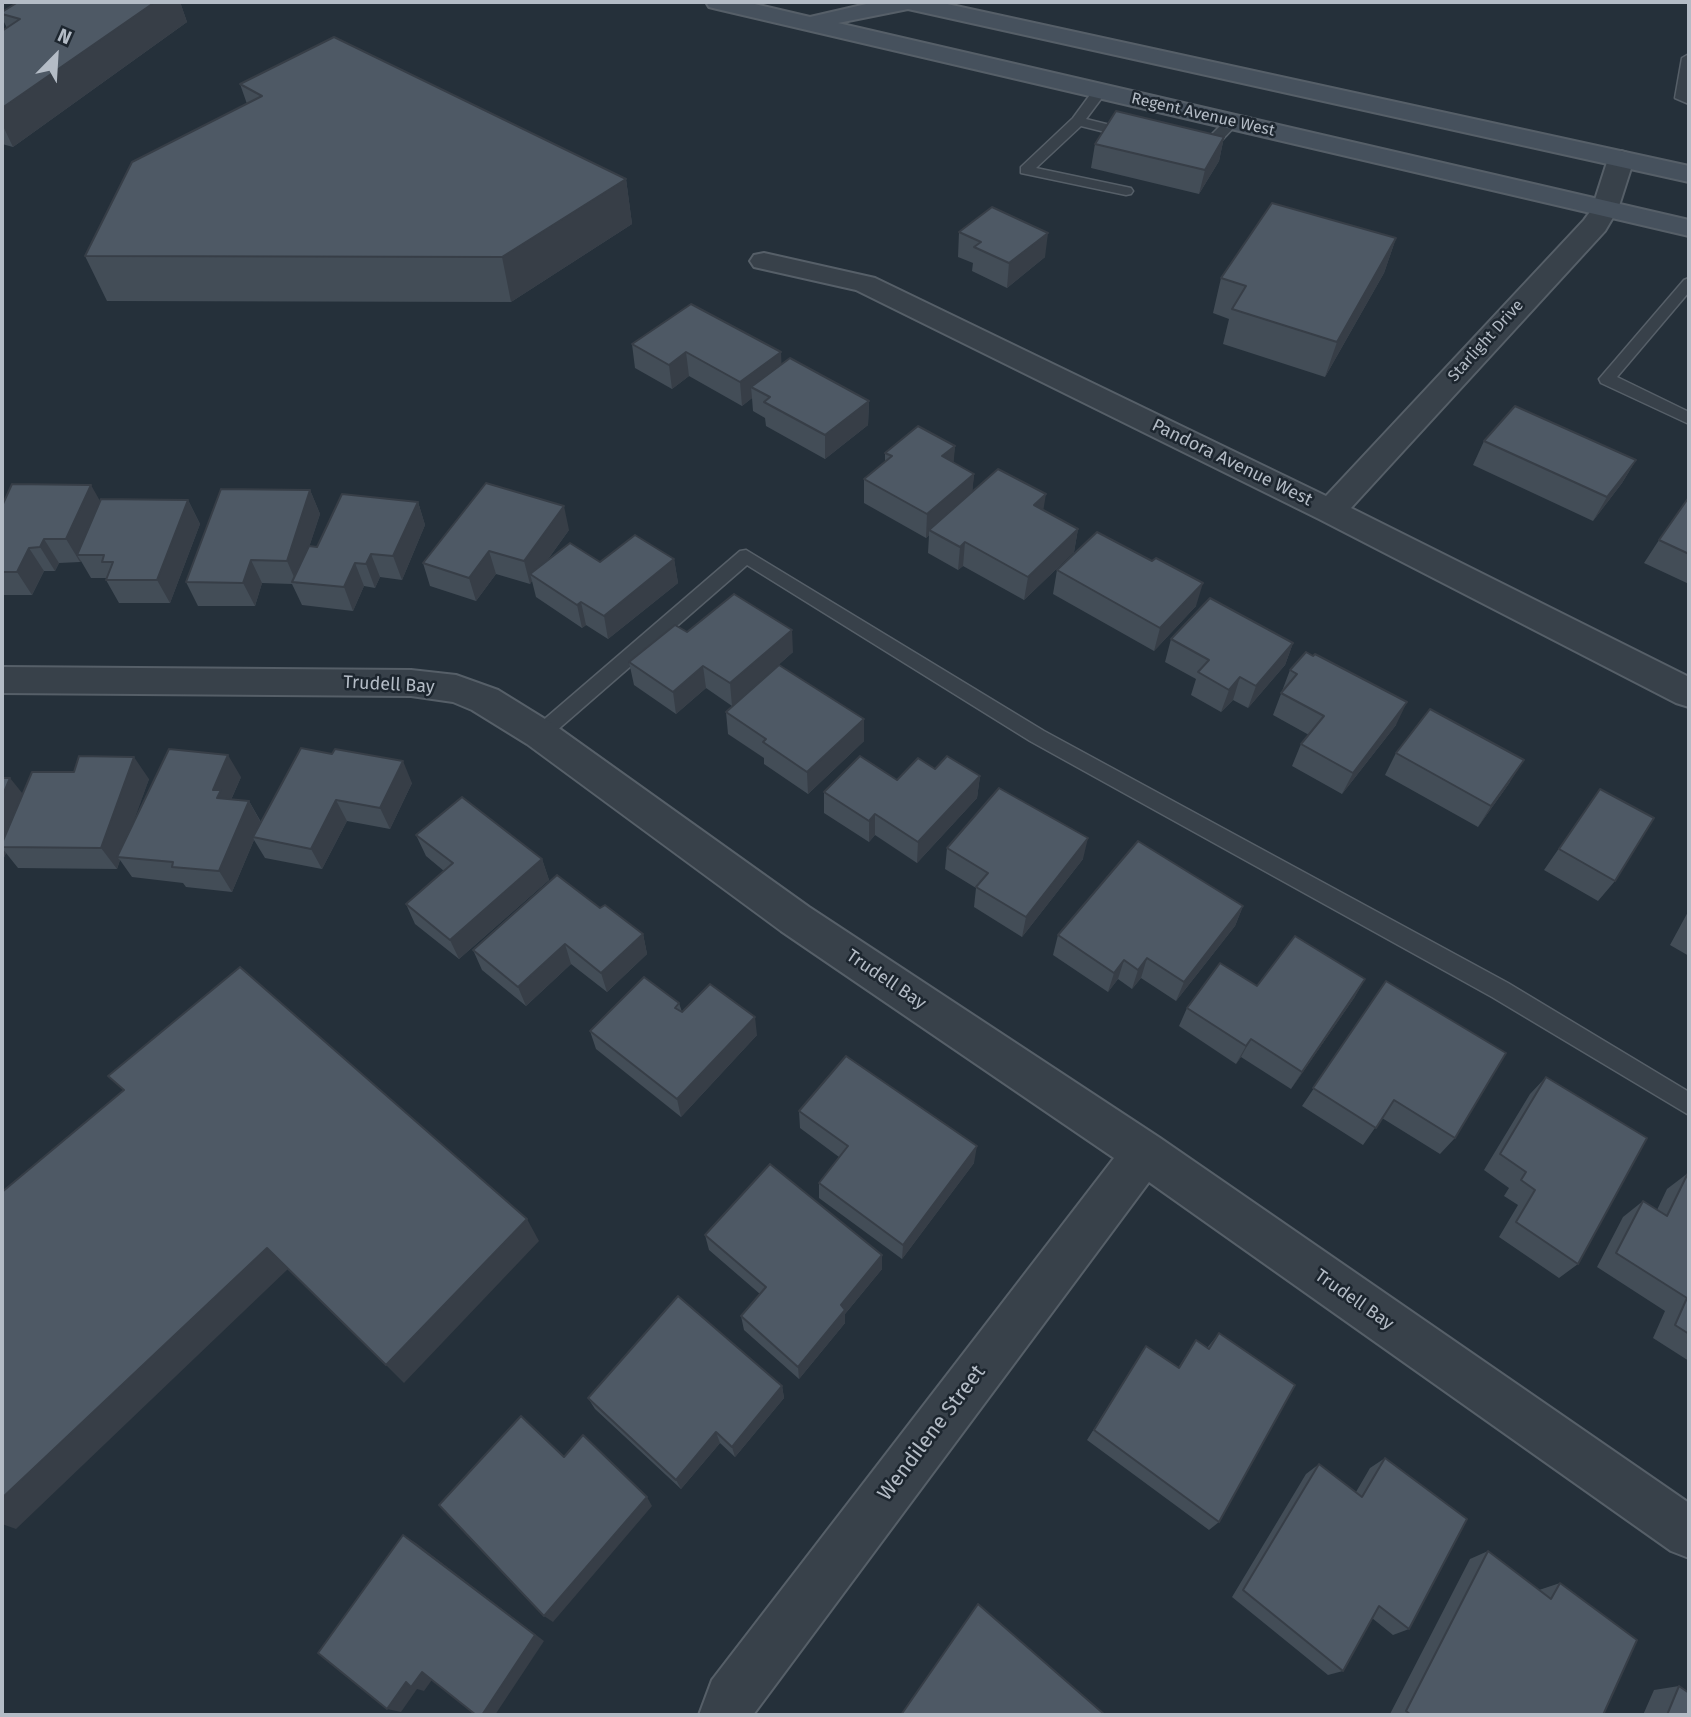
<!DOCTYPE html>
<html>
<head>
<meta charset="utf-8">
<style>
  body { margin:0 }
  #map { position:relative; width:1691px; height:1717px; overflow:hidden; background:#25303a; font-family:"Fira Sans",sans-serif }
  canvas { display:block }
  .frame { position:absolute; inset:0; border:4px solid #b4bcc6; pointer-events:none }
  .north { position:absolute; left:21px; top:21px; width:70px; height:70px; -webkit-text-stroke:5px #1d262f; paint-order:stroke; rotate:24deg; font-size:19px; font-weight:700; line-height:28px; text-align:center; color:#b4bcc6 }
  .north::after { content:''; display:block; margin:auto; width:24px; height:32px; background:#b4bcc6; clip-path:polygon(50% 0,100% 100%,50% 72%,0 100%) }
</style>
</head>
<body>
<div id="map">
<canvas width="1691" height="1717"></canvas>
<div class="frame"></div>
<div class="north">N</div>
</div>
<script>
const g = document.querySelector('canvas').getContext('2d');
g.lineJoin = 'round';
function poly(rows) {
  const path = new Path2D();
  for (const r of rows) {
    path.moveTo(r[0], r[1]);
    for (let i = 2; i < r.length; i += 2) path.lineTo(r[i], r[i + 1]);
  }
  return path;
}
function strokePath(path, color, width, dash) {
  g.strokeStyle = color;
  g.lineWidth = width;
  g.lineCap = dash ? 'butt' : 'round';
  g.setLineDash(dash || []);
  g.stroke(path);
}
function fillPath(path, color) {
  g.fillStyle = color;
  g.fill(path, 'evenodd');
}
function drawText(font, color, halo, rows, align = 'center') {
  g.font = font + ' "Fira Sans",sans-serif';
  g.lineWidth = 5;
  g.setLineDash([]);
  g.textBaseline = 'middle';
  g.strokeStyle = halo;
  g.fillStyle = color;
  for (const [text, x, y, turn = 0] of rows) {
    g.save();
    g.translate(x, y);
    g.rotate((+turn || 0) * Math.PI / 180);
    g.textAlign = isNaN(turn) ? turn : align;
    if (halo) g.strokeText(text, 0, 0);
    g.fillText(text, 0, 0);
    g.restore();
  }
}
const service = poly([
  [1689,54,1689,104,1675,98,1682,58,1689,54],
  [1100,87,1107,91,1086,119,1138,132,1138,138,1133,139,1081,126,1036,168,1131,188,1133,191,1131,194,1126,195,1021,173,1021,167,1073,118,1095,88,1100,87],
  [1232,118,1239,122,1222,140,1200,152,1190,152,1190,146,1212,134,1227,119,1232,118],
  [1689,278,1689,292,1617,377,1689,412,1689,424,1601,383,1599,379,1684,280,1689,278],
  [746,550,1044,731,1508,983,1689,1092,1689,1115,1492,997,1030,741,747,565,547,739,540,742,533,739,530,734,533,729,740,551,746,550]
]);
const minor = poly([
  [1621,151,1630,154,1634,159,1618,209,1605,231,1351,508,1689,677,1689,707,1676,703,1319,519,856,290,754,267,750,261,754,255,764,253,875,278,1326,496,1584,220,1592,209,1608,159,1612,154,1621,151],
  [2,667,411,670,456,675,498,690,553,724,809,907,1160,1138,1689,1503,1689,1558,1671,1551,1149,1182,753,1715,699,1715,712,1680,1114,1158,781,931,527,744,472,710,453,702,411,696,2,693,2,667]
]);
const secondary = poly([
  [706,2,746,2,810,17,875,2,938,2,1689,166,1689,182,908,9,838,23,1689,220,1689,236,717,9,709,7,706,2]
]);
const wall = poly([
  [18,2,180,2,187,22,13,147,2,144,2,31,7,28,2,18,2,12],
  [240,84,626,179,632,224,511,302,107,301,85,256,247,104],
  [1224,137,1219,161,1199,194,1091,168,1095,144],
  [959,232,1045,257,1007,288,972,271,973,263,958,257],
  [1396,238,1384,273,1325,377,1223,344,1229,319,1213,313,1221,278],
  [632,344,782,365,869,401,868,425,825,459,766,426,765,418,753,411,752,398,742,406,689,376,672,389,635,368],
  [1484,441,1636,460,1622,483,1593,521,1473,465],
  [955,446,953,462,974,474,972,492,1044,510,1078,529,1074,552,1024,600,963,566,958,570,928,553,929,535,926,538,864,503,864,479,885,462,885,453],
  [310,490,320,514,309,547,317,547,418,502,425,525,402,580,380,577,375,588,364,586,353,611,302,605,292,584,262,583,255,606,198,606,186,582],
  [1689,497,1689,584,1644,563,1659,540],
  [188,500,200,524,170,603,119,603,106,580,106,578,91,578,81,561,80,562,59,563,55,571,44,571,32,595,2,595,2,506,100,502],
  [569,530,546,562,600,562,674,559,678,583,608,639,586,625,582,628,536,597,532,581,530,584,496,574,476,601,430,586,423,563],
  [1152,561,1196,606,1154,651,1053,594,1057,570],
  [687,632,793,652,732,706,706,688,676,714,634,685,629,662],
  [1171,639,1293,643,1285,665,1248,708,1233,700,1221,712,1191,695,1196,679,1165,662],
  [1290,670,1396,725,1342,794,1292,766,1301,744,1309,735,1273,715],
  [726,712,864,741,808,794,764,764,764,758,728,734],
  [301,748,412,783,390,829,347,821,322,869,265,858,254,840,232,892,186,887,183,883,132,877,120,860,117,869,18,868,6,853,2,862,2,778,22,794,149,779,133,822,241,777,231,800,249,801,261,822],
  [1396,753,1510,782,1478,827,1385,775],
  [935,769,980,776,977,798,917,863,875,835,869,842,824,813,824,792,897,780],
  [1600,789,1615,881,1598,901,1544,870],
  [416,835,542,859,549,880,459,959,415,924,406,904,444,871,426,856],
  [947,848,1083,859,1022,937,974,907,976,888,945,869],
  [1243,906,1235,926,1176,1001,1141,978,1132,989,1118,979,1108,992,1053,955,1058,935],
  [600,908,643,934,647,954,607,992,571,964,526,1006,482,970,473,950],
  [1689,910,1689,956,1670,945],
  [1365,979,1354,998,1291,1089,1241,1057,1236,1064,1179,1026,1187,1008,1257,986],
  [1386,981,1455,1138,1440,1154,1382,1118,1363,1145,1302,1106],
  [679,1003,682,1012,757,1035,681,1117,596,1049,590,1031],
  [1546,1077,1578,1264,1559,1278,1499,1237,1518,1205,1504,1196,1509,1188,1484,1170,1530,1094],
  [799,1111,974,1163,902,1259,819,1198,819,1183,839,1157,800,1128],
  [1688,1173,1689,1173,1689,1361,1653,1338,1665,1311,1597,1267,1623,1217,1643,1201,1657,1210,1667,1189],
  [705,1235,882,1255,882,1269,845,1314,845,1323,799,1379,744,1330,741,1316,760,1294,709,1250],
  [1219,1333,1219,1522,1209,1530,1087,1440,1146,1346,1178,1368,1196,1340,1207,1348],
  [782,1386,784,1398,735,1457,720,1443,681,1489,595,1409,588,1398],
  [1385,1458,1409,1629,1393,1635,1372,1618,1343,1671,1328,1675,1232,1597,1306,1474,1319,1464,1356,1492,1370,1468],
  [1488,1551,1539,1590,1560,1583,1603,1715,1391,1715,1390,1714,1470,1559],
  [1679,1686,1689,1715,1643,1715,1654,1690]
]);
const shadedWall = poly([
  [155,2,180,2,187,22,13,147,2,124,2,108],
  [1224,137,1219,161,1199,194,1205,170],
  [626,179,632,224,511,302,502,257],
  [1048,233,1045,257,1007,288,1009,263],
  [1396,238,1384,273,1325,377,1337,342],
  [686,352,689,376,672,389,669,365],
  [781,352,782,376,751,387,752,398,742,406,740,382],
  [869,401,868,425,825,459,825,435],
  [955,446,953,470,942,456],
  [1636,460,1622,483,1593,521,1607,497],
  [974,474,972,497,929,530,929,535,926,538,927,514],
  [91,485,104,508,77,555,81,561,80,562,66,539],
  [310,490,320,514,297,584,287,561],
  [1046,494,1042,518,1034,505],
  [188,500,200,524,170,603,157,580],
  [418,502,425,525,402,580,393,556],
  [564,506,569,530,535,577,530,574,532,581,530,584,524,561],
  [1078,529,1074,552,1024,600,1028,577],
  [44,539,59,563,55,571,40,547],
  [965,542,963,566,958,570,960,547],
  [29,548,44,571,32,595,17,572],
  [489,551,496,574,476,601,469,578],
  [371,554,380,577,375,588,366,564],
  [674,559,678,583,608,639,604,616],
  [251,560,262,583,255,606,243,583],
  [355,563,364,586,353,611,344,587],
  [1203,583,1196,606,1154,651,1160,628],
  [581,602,586,625,582,628,577,605],
  [792,630,793,652,732,706,730,683],
  [1293,643,1285,665,1248,708,1256,686],
  [703,666,706,688,676,714,673,692],
  [1240,677,1233,700,1221,712,1229,690],
  [1407,702,1396,725,1342,794,1353,773],
  [864,719,864,741,808,794,807,772],
  [228,755,241,777,229,804,231,820,213,790],
  [134,757,149,779,121,857,117,857,120,860,117,869,101,848],
  [1524,760,1510,782,1478,827,1491,806],
  [403,761,412,783,390,829,380,808],
  [980,776,977,798,917,863,918,842],
  [10,778,27,799,2,847,2,797],
  [336,800,347,821,322,869,311,849],
  [249,801,261,823,253,837,254,840,232,892,219,871],
  [875,814,875,835,869,842,869,821],
  [1088,838,1083,859,1022,937,1026,917],
  [2,848,6,853,2,862],
  [542,859,549,880,459,959,450,940],
  [1243,906,1235,926,1176,1001,1184,982],
  [643,934,647,954,607,992,601,973],
  [565,944,571,964,526,1006,518,987],
  [1147,958,1141,978,1132,989,1138,970],
  [1124,960,1118,979,1108,992,1114,973],
  [1365,979,1354,998,1291,1089,1302,1072],
  [755,1017,757,1035,681,1117,677,1099],
  [1251,1039,1241,1057,1236,1064,1246,1046],
  [977,1146,974,1163,902,1259,903,1245],
  [527,1219,539,1241,404,1383,386,1365],
  [267,1248,288,1269,16,1529,2,1524,2,1498],
  [882,1255,882,1269,845,1314,845,1323,799,1379,798,1367,841,1305],
  [782,1386,784,1398,735,1457,732,1447],
  [716,1432,720,1443,681,1489,676,1480],
  [647,1497,652,1506,553,1622,544,1616],
  [403,1535,416,1543,544,1641,495,1715,482,1715],
  [422,1672,434,1677,424,1691,417,1689,401,1712,387,1709,406,1682]
]);
const building = poly([
  [18,2,155,2,2,108,2,31,20,19,2,14,2,12,18,2],
  [334,37,626,179,502,257,85,256,132,162,262,96,240,84,334,37],
  [1116,111,1224,137,1205,170,1095,144,1116,111],
  [1272,203,1396,238,1337,342,1232,309,1246,286,1221,278,1272,203],
  [992,207,1048,233,1009,263,974,247,981,242,959,232,992,207],
  [691,304,781,352,740,382,686,352,669,365,632,344,691,304],
  [790,358,869,401,825,435,764,402,770,397,751,387,790,358],
  [1515,406,1636,460,1607,497,1484,441,1515,406],
  [918,426,955,446,942,456,974,474,927,514,864,479,892,456,885,453,918,426],
  [998,469,1046,494,1034,505,1078,529,1028,577,965,542,960,547,929,530,998,469],
  [486,483,564,506,524,561,489,551,469,578,423,563,486,483],
  [12,484,91,485,66,539,44,539,40,547,29,548,17,572,2,572,2,506,12,484],
  [221,489,310,490,287,561,251,560,243,583,186,582,221,489],
  [342,494,418,502,393,556,371,554,366,564,355,563,344,587,292,582,309,546,317,547,342,494],
  [1689,497,1689,554,1659,540,1689,497],
  [101,499,188,500,157,580,106,580,113,562,102,562,104,555,77,555,101,499],
  [1097,532,1152,561,1156,558,1203,583,1160,628,1057,570,1097,532],
  [635,535,674,559,604,616,581,602,577,605,530,574,570,543,600,562,635,535],
  [734,594,792,630,730,683,703,666,673,692,629,662,675,625,687,632,734,594],
  [1210,598,1293,643,1256,686,1240,677,1229,690,1198,672,1209,660,1171,639,1210,598],
  [1306,652,1313,656,1315,654,1407,702,1353,773,1301,744,1324,716,1281,693,1297,674,1290,670,1306,652],
  [779,665,864,719,807,772,763,742,766,739,726,712,779,665],
  [1430,709,1524,760,1491,806,1396,753,1430,709],
  [301,748,332,754,335,749,403,761,380,808,336,800,311,849,253,837,301,748],
  [169,749,228,755,213,790,221,790,217,798,249,801,219,871,172,867,173,862,117,857,169,749],
  [79,756,134,757,101,848,2,847,2,843,32,772,74,772,79,756],
  [860,756,897,780,918,758,935,769,947,756,980,776,918,842,875,814,869,821,824,792,860,756],
  [2,778,10,778,2,797,2,778],
  [999,788,1088,838,1026,917,976,887,988,873,947,848,999,788],
  [1600,789,1654,818,1615,881,1559,849,1600,789],
  [462,797,542,859,450,940,406,904,453,863,416,835,462,797],
  [1138,841,1243,906,1184,982,1147,958,1138,970,1124,960,1114,973,1058,935,1138,841],
  [557,875,600,908,605,905,643,934,601,973,565,944,518,987,473,950,557,875],
  [1295,936,1365,979,1302,1072,1251,1039,1246,1046,1187,1008,1220,963,1257,986,1295,936],
  [240,967,527,1219,386,1365,267,1248,2,1498,2,1192,124,1090,108,1076,240,967],
  [644,977,679,1003,675,1008,682,1012,710,984,755,1017,677,1099,590,1031,644,977],
  [1386,981,1506,1053,1455,1138,1394,1100,1376,1128,1313,1088,1386,981],
  [846,1056,977,1146,903,1245,819,1183,848,1146,799,1111,846,1056],
  [1546,1077,1647,1138,1578,1264,1516,1222,1535,1190,1521,1180,1526,1172,1500,1154,1546,1077],
  [770,1164,882,1255,841,1305,845,1310,798,1367,741,1316,766,1287,705,1235,770,1164],
  [1688,1173,1689,1173,1689,1334,1675,1325,1687,1298,1616,1253,1643,1201,1667,1216,1688,1173],
  [678,1296,782,1386,732,1447,716,1432,676,1480,588,1398,678,1296],
  [1219,1333,1295,1385,1219,1522,1094,1430,1146,1346,1179,1368,1196,1340,1209,1349,1219,1333],
  [521,1416,564,1457,583,1435,647,1497,544,1616,439,1505,521,1416],
  [1385,1458,1467,1519,1409,1629,1379,1606,1343,1671,1243,1590,1319,1464,1362,1497,1385,1458],
  [403,1535,535,1635,482,1715,476,1715,422,1672,411,1687,406,1682,387,1709,318,1653,403,1535],
  [1488,1551,1551,1599,1560,1583,1637,1640,1603,1715,1411,1715,1406,1711,1488,1551],
  [978,1604,1105,1715,901,1715,978,1604],
  [1679,1686,1689,1693,1689,1715,1667,1715,1679,1686]
]);
const farStreetnames = [
  ["Regent Avenue West",1203,115,13],
  ["Starlight Drive",1486,341,-48]
];
const streetNames = [
  ["Pandora Avenue West",1232,463,26],
  ["Trudell Bay",389,685,3],
  ["Trudell Bay",886,980,34],
  ["Trudell Bay",1354,1300,35]
];
const nearStreetnames = [
  ["Wendilene Street",932,1433,-53]
];
strokePath(service, '#565f68', 3);
strokePath(minor, '#565f68', 4);
strokePath(secondary, '#565f68', 4);
fillPath(service, '#38414a');
fillPath(minor, '#38414a');
fillPath(secondary, '#46515d');
fillPath(wall, '#434d57');
fillPath(shadedWall, '#373e47');
fillPath(building, '#4e5965');
strokePath(building, '#373e47', 2);
drawText('16px', '#b4bcc6', '#1d262f', farStreetnames);
drawText('18px', '#b4bcc6', '#1d262f', streetNames);
drawText('21px', '#b4bcc6', '#1d262f', nearStreetnames);
</script>
</body>
</html>
